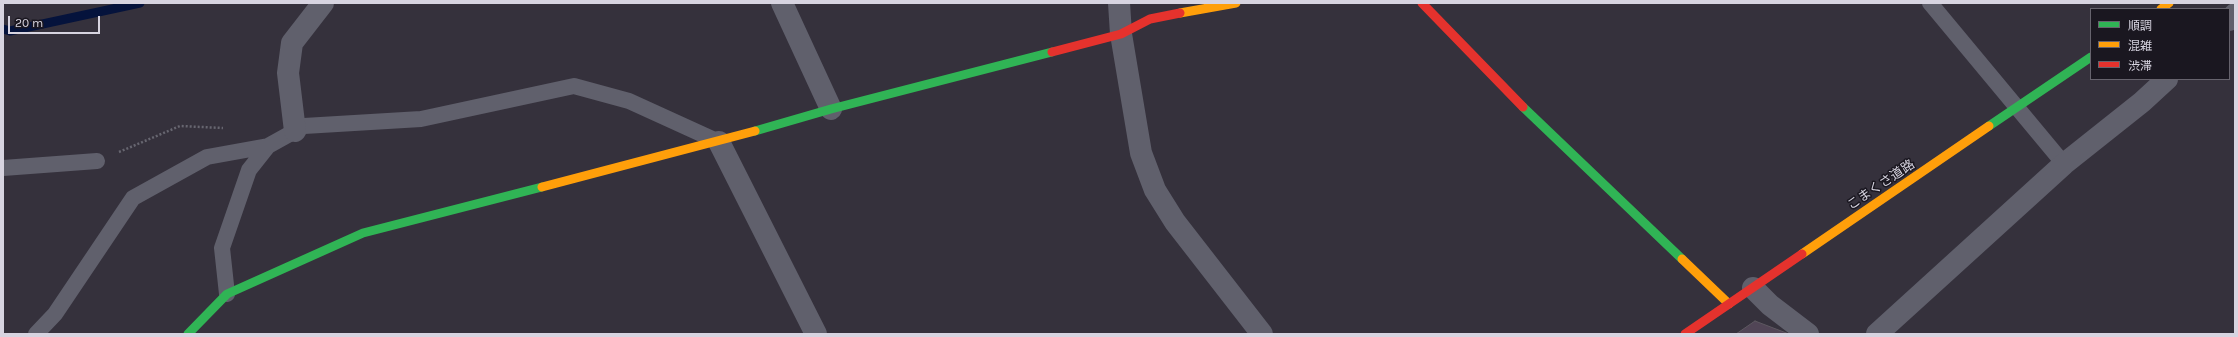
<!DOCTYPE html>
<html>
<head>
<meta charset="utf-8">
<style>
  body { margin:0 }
  #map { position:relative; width:2238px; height:337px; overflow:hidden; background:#35313c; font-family:Karla,"Noto Sans JP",sans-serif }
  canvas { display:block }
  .frame { position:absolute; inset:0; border:4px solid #d7d4e0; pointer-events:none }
  .legend { position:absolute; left:2090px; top:8px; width:140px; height:72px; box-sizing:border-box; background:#1a1720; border:1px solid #66636d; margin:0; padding:5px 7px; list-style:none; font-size:12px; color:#d7d4e0 }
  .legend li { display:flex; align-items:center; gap:8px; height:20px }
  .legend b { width:20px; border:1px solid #66636d }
  .scale { position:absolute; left:8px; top:16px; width:92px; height:18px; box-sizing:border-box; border:2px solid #d7d4e0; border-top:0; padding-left:5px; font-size:12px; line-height:14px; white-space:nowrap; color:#d7d4e0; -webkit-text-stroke:3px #1a1720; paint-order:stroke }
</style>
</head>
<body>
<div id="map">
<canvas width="2238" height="337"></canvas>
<div class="frame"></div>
<ul class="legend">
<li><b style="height:5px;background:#30b455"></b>順調</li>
<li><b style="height:5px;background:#ff9f0a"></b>混雑</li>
<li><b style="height:5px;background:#e5322d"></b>渋滞</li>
</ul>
<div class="scale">20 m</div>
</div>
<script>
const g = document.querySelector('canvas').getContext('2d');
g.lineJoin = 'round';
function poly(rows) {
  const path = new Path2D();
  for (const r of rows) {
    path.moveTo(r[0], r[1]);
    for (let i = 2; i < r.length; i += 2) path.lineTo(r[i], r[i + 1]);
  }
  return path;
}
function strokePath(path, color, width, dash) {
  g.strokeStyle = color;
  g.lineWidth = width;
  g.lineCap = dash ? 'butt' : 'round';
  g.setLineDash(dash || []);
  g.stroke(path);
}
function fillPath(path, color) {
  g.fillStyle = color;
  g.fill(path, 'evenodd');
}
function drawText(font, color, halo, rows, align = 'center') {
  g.font = font + ' Karla,"Noto Sans JP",sans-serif';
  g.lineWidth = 3;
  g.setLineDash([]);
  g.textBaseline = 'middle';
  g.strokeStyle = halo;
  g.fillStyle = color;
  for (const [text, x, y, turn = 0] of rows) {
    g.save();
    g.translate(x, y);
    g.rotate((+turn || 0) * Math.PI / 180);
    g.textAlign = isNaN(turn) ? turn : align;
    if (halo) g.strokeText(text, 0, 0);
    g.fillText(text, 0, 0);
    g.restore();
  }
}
const stream = poly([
  [3,29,10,31,140,3]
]);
const building = poly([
  [1755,321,1789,334,1736,334,1755,321]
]);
const path = poly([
  [119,152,180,126,223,128]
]);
const lane = poly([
  [1930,3,2064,164],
  [3,168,97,161],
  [227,294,222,248,249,170,268,146,304,126,421,119,574,86,629,101,719,142],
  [36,334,55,314,133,198,207,157,268,146]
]);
const street = poly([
  [782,3,831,109],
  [1119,3,1121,34,1141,153,1155,190,1175,222,1262,334],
  [2229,20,2235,14],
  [295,131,288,73,292,43,323,3],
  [719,142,816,334],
  [1753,288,1770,305,1808,334],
  [1877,334,2064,164,2142,102,2167,79]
]);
const fast = poly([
  [1523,107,1682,259],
  [1989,126,2091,57],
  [755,131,831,109,1052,52],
  [188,334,227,294,363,233,542,187]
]);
const slow = poly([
  [2161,9,2169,3],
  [1180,13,1236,3],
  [542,187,755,131],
  [1802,254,1989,126],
  [1682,259,1729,304]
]);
const jam = poly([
  [1422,3,1523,107],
  [1052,52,1121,34,1150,19,1180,13],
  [1685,334,1802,254]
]);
const streetNames = [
  ["こまくさ道路",1881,185,-34]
];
strokePath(stream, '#05133c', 9);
fillPath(building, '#514556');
strokePath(building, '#5d5860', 1);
strokePath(path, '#676670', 2.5, [2, 2]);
strokePath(lane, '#60606c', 16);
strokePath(street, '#60606c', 22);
strokePath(fast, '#30b455', 9);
strokePath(slow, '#ff9f0a', 9);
strokePath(jam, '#e5322d', 9);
drawText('13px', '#d7d4e0', '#1a1720', streetNames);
</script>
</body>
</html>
